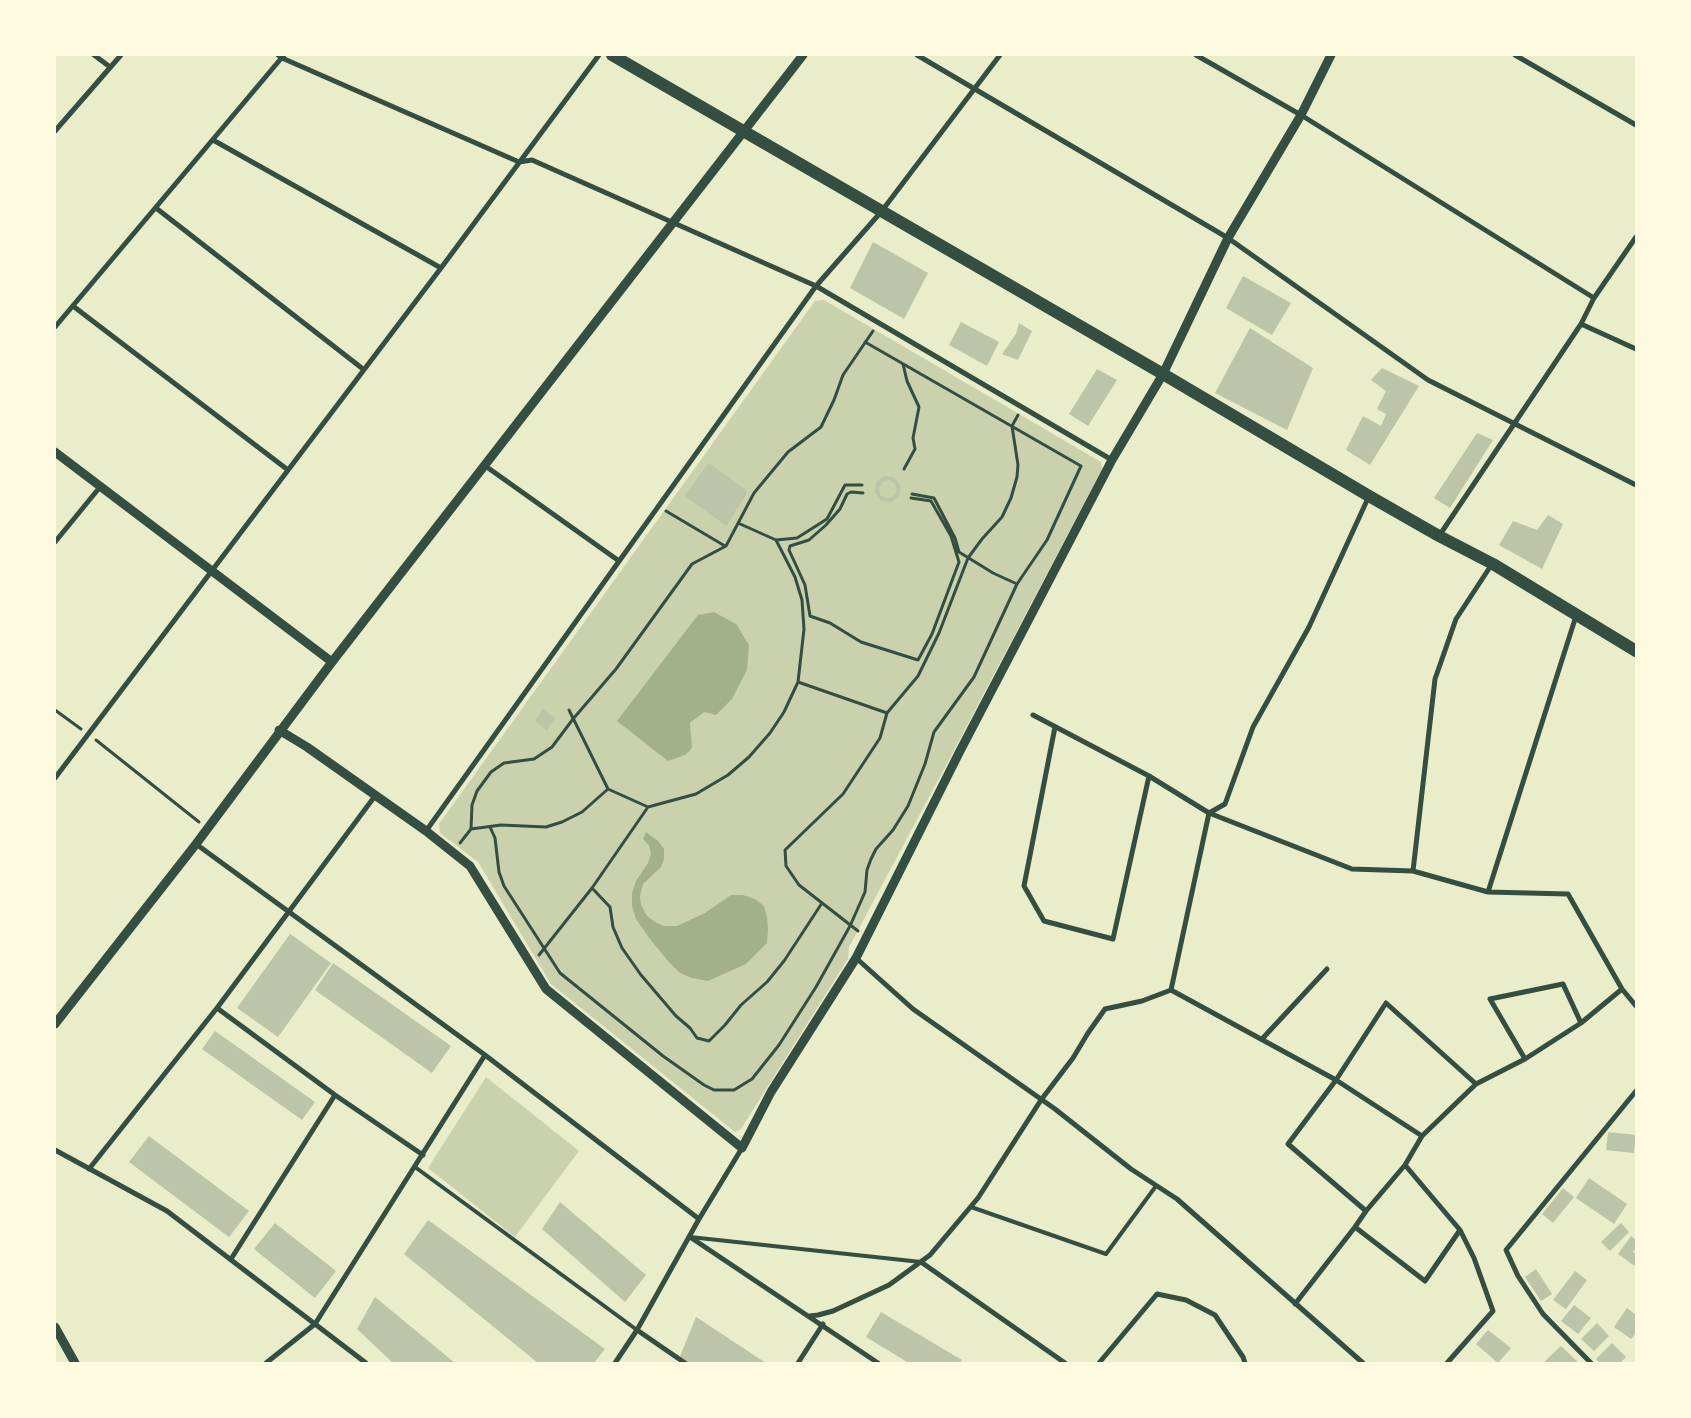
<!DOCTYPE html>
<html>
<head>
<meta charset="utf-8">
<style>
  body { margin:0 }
  #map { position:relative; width:1691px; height:1418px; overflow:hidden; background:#e9edc9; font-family:"Space Grotesk",sans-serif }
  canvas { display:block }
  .frame { position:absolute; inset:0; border:56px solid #fefae0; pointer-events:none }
</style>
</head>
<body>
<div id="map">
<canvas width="1691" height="1418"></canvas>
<div class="frame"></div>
</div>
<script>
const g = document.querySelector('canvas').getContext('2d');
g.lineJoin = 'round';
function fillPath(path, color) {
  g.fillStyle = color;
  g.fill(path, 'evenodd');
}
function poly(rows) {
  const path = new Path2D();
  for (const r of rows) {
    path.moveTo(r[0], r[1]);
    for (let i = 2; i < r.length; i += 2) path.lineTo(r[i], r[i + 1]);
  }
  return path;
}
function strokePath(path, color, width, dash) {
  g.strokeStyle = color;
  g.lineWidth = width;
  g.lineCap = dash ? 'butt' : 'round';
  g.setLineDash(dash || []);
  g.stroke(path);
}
const green = poly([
  [824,300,1101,462,1102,469,951,756,849,947,848,959,741,1129,735,1132,551,984,478,862,440,833,439,824,815,301],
  [486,1077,579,1151,515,1237,428,1168]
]);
const water = poly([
  [714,612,736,624,749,645,747,670,732,699,716,715,704,712,690,723,692,748,685,755,668,761,617,721,698,615],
  [646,832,658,841,664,849,664,859,661,867,643,884,640,896,641,905,647,916,655,922,664,926,677,926,705,913,731,895,743,895,755,899,764,906,767,917,768,930,767,943,746,964,708,981,692,978,680,973,668,961,650,939,636,919,632,906,632,893,636,881,648,863,651,854,649,845,643,839]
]);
const building = poly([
  [873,242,928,273,904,319,850,288],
  [1243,276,1291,303,1272,335,1226,308],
  [961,322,999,342,987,366,949,345],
  [1019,323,1032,331,1018,360,1002,354,1016,334],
  [1250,328,1313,368,1287,430,1215,393],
  [1382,368,1419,386,1370,465,1346,450,1363,416,1381,426,1386,414,1377,409,1386,391,1371,380],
  [1097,369,1117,380,1088,426,1069,414],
  [1477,433,1493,440,1450,508,1434,498],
  [710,464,746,490,747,493,727,525,725,525,686,497,685,495,707,465],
  [884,476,894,477,901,486,899,496,891,502,881,501,875,492,876,482],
  [889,480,895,484,897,491,893,497,887,498,880,495,879,488,883,482],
  [1548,515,1563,524,1542,569,1499,545,1513,521,1537,530],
  [543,709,555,718,547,730,535,721],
  [290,934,331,963,278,1037,237,1008],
  [333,963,451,1046,432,1073,315,990],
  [215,1031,315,1102,302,1120,202,1049],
  [1608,1132,1636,1135,1634,1153,1606,1150],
  [149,1136,249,1211,229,1237,129,1162],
  [1589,1178,1627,1204,1614,1224,1576,1198],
  [1563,1188,1574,1197,1553,1223,1542,1214],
  [560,1202,646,1275,625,1302,542,1229],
  [428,1220,605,1349,594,1363,538,1363,404,1254],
  [275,1223,336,1271,315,1298,254,1249],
  [1621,1223,1629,1232,1610,1251,1601,1242],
  [1631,1236,1636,1240,1636,1248,1633,1252,1636,1254,1636,1267,1618,1254],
  [1536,1269,1552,1294,1541,1301,1525,1277],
  [1575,1271,1587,1280,1566,1309,1553,1300],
  [375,1297,455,1363,393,1363,357,1329],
  [1574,1305,1591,1318,1578,1334,1561,1321],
  [1627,1308,1636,1315,1636,1333,1631,1339,1614,1327],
  [881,1312,962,1360,960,1363,909,1363,866,1337],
  [696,1317,766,1363,685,1363,679,1359],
  [1597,1323,1609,1336,1594,1351,1581,1339],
  [1488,1330,1511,1348,1498,1363,1476,1344],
  [1612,1343,1626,1357,1620,1363,1600,1363,1596,1359],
  [1561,1346,1577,1361,1575,1363,1545,1363,1544,1362]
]);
const path = poly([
  [903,364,907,381,919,407,913,438,915,449,904,469],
  [863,493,851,492,847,494,840,509,826,525,809,540,790,546,789,550,805,585,810,616,830,623,861,642,918,660,932,634,959,562,951,536,931,501,911,498],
  [912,494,934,498,955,538,959,552,993,573,1017,584],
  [666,511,725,546],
  [738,523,776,540,797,538,827,519,845,485,862,485],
  [798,682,887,713,880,738,843,794,785,850,786,866,799,885,858,931],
  [55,710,81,729],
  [569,710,608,789,648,807,696,794,728,775,749,757,770,733,784,712,798,682,804,629,802,600,795,577,776,540],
  [887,713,918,676,939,633,968,558,982,539,1002,517,1011,498,1017,477,1018,465,1012,426,1018,415],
  [96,740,199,822],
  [490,827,495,838,499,872,504,886,560,973,663,1056,704,1085,714,1090,734,1090,752,1079,779,1045,816,987,850,926,865,892,867,870,871,859,876,849,893,830,908,806,925,764,934,732,974,677,1017,584,1047,540,1081,466,865,342],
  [471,829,472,805,477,791,491,772,504,763,534,759,552,747,573,719,616,669,692,564,726,546,754,493,788,452,821,427,834,400,843,375,873,331],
  [460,843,471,829,501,825,546,827,562,822,582,812,608,789],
  [592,888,610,907,613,927,622,948,641,975,676,1016,690,1028,697,1038,709,1041,725,1025,741,1005,767,982,784,961,822,903],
  [539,955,592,888,648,807]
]);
const service = poly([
  [415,1167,637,1330],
  [971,1207,1106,1254,1156,1186],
  [690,1237,921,1262]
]);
const minor = poly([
  [94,55,110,67],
  [278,55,282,58,519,162,532,160,816,286,1112,460],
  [917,55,1228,238,1428,380,1636,485],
  [1196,55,1301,115,1594,298],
  [1515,55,1636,125],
  [55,131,121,55],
  [213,140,441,268],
  [156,208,363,369],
  [73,306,288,470],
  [1581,324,1636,349],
  [55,327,284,55],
  [484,465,619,561],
  [1439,536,1581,324,1594,298,1636,237],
  [55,542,100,487],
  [1033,715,1149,776,1209,813,1352,869,1413,871,1488,892,1568,894,1622,989],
  [1055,727,1024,886,1044,921,1113,939,1149,776],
  [55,778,441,268,599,55],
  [426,831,816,286,881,212,1000,55],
  [196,844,485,1055,699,1219],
  [1413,871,1435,679,1456,619,1492,564],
  [1488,892,1576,616],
  [856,958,913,1009,1055,1109,1131,1169,1177,1199,1363,1363],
  [1171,990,1336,1080,1422,1136,1405,1165,1366,1211,1355,1227,1295,1304],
  [217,1008,335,1095,423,1155],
  [1262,1039,1327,969],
  [1525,1059,1490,999,1563,984,1581,1023],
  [1422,1136,1476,1084,1525,1059,1581,1023,1622,989,1636,1006],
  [55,1150,167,1211,366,1363],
  [1405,1165,1460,1230,1474,1258,1493,1311,1447,1363],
  [89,1169,217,1008,375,796],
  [1366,1211,1288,1144,1336,1080,1386,1003,1476,1084],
  [1355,1227,1425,1281,1460,1230],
  [690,1237,878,1363],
  [231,1259,335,1095],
  [921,1262,1065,1363],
  [810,1316,818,1315,833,1311,889,1285,930,1255,978,1198,1041,1100,1073,1058,1088,1033,1105,1009,1142,1001,1171,990,1209,813,1225,804,1253,727,1309,627,1369,496],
  [637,1330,685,1363],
  [266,1363,315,1324,485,1055],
  [615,1363,637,1330,699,1219,742,1148],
  [798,1363,823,1324],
  [1099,1363,1157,1294,1186,1300,1215,1315,1243,1357,1245,1363],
  [1591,1363,1543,1314,1518,1276,1506,1250,1636,1091]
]);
const tertiary = poly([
  [55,452,332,662],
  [279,730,307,747,426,831,470,866,546,989,742,1148,771,1092,856,958,960,751,1112,460,1163,374,1228,238,1301,115,1331,55],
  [55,1024,196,844,332,662,803,55],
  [55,1327,75,1363]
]);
const primary = poly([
  [612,55,1163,374,1369,496,1439,536,1493,564,1636,651]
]);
fillPath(green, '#cad2ad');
fillPath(water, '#a3b18a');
fillPath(building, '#bcc5a7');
strokePath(path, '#344e41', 3);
strokePath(service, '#344e41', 4);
strokePath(minor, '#344e41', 5);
strokePath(tertiary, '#344e41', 9);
strokePath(primary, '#344e41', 12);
</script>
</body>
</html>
